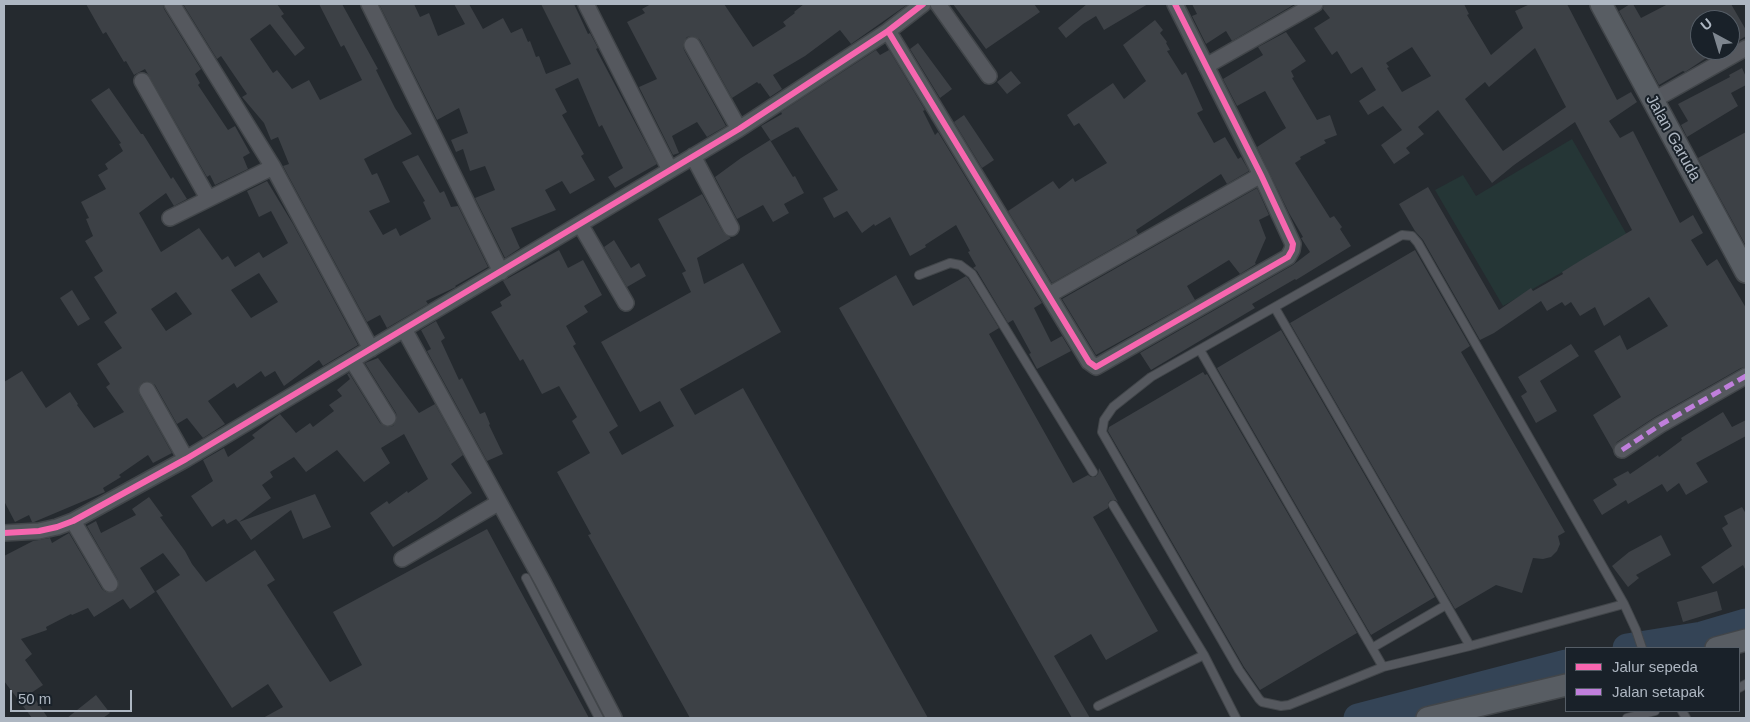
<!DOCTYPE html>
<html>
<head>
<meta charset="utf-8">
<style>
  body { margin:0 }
  #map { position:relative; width:1750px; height:722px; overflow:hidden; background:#252a2f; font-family:Arial,sans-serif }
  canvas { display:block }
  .frame { position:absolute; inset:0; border:5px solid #aeb7c2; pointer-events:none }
  .legend { position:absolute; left:1565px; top:647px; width:175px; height:65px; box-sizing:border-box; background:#192129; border:1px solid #555d66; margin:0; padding:6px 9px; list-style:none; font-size:15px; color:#aeb7c2 }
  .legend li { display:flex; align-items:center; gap:10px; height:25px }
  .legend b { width:25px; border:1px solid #555d66 }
  .north { position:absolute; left:1690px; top:10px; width:50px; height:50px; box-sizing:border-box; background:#192129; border:1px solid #555d66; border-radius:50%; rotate:321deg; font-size:14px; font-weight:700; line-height:20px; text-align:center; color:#aeb7c2 }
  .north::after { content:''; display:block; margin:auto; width:18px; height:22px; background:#7e868f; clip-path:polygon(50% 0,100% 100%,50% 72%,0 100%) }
  .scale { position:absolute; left:10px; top:690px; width:122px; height:22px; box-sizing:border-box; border:2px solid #aeb7c2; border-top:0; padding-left:6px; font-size:15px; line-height:18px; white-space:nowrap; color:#aeb7c2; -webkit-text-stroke:4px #192129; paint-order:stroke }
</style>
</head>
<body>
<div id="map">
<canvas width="1750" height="722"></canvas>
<div class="frame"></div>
<ul class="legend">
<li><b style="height:6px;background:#f766af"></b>Jalur sepeda</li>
<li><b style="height:6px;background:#c07fdc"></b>Jalan setapak</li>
</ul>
<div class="north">U</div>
<div class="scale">50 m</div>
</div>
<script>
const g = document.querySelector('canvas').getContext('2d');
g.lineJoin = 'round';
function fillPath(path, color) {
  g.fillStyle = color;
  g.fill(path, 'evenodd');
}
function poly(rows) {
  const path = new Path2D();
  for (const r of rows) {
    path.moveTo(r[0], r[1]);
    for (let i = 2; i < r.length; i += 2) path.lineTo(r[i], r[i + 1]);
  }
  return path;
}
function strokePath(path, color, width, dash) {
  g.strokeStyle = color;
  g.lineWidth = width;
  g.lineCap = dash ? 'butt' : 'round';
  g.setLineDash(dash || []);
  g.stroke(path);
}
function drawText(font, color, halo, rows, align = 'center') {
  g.font = font + ' Arial,sans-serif';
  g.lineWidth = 4;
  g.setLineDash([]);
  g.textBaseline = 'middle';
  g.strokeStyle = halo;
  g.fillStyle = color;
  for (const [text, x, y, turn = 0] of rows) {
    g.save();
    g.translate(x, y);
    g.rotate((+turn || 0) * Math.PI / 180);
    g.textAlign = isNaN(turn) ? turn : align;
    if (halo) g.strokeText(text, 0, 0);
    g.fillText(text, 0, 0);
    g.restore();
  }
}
const green = poly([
  [1572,139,1627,235,1503,306,1435,190,1463,175,1476,196]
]);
const river = poly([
  [1627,648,1702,636,1746,623],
  [1358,718,1566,664]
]);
const building = poly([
  [86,4,163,4,164,9,201,69,195,74,200,83,198,85,228,130,235,126,250,153,243,157,248,169,215,185,210,175,207,177,145,69,134,75,126,61,124,62,106,32,103,34],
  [183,4,277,4,284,14,281,16,305,48,295,56,270,24,250,39,273,73,277,70,292,89,309,80,320,100,362,80,344,45,341,47,319,4,342,4,378,69,376,70,395,108,412,134,364,159,372,175,377,173,390,202,369,211,383,235,396,228,400,236,431,219,423,202,425,201,402,162,418,155,440,193,444,191,451,207,458,206,488,267,455,286,456,287,426,301,428,304,387,328,380,315,367,322,283,166,289,164,278,137,271,140,264,123,242,97,247,94,221,56,217,59],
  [379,4,414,4,420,17,429,13,438,36,465,24,454,4,469,4,483,29,503,18,511,33,522,28,528,42,530,41,536,57,539,56,546,74,571,64,541,4,574,4,588,34,590,33,598,48,596,49,657,164,615,188,608,177,623,168,602,125,599,127,578,78,555,89,567,112,562,115,584,154,581,156,595,180,570,194,562,181,545,190,556,210,511,228,520,248,505,258,475,198,495,190,485,166,470,171,463,149,456,152,451,140,468,133,459,108,437,120],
  [651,4,724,4,753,47,786,26,783,22,795,13,794,12,804,4,908,4,851,44,840,30,805,56,773,75,782,89,770,97,760,83,759,84,757,82,732,98,700,40,693,36,687,37,683,44,684,50,726,126,707,137,697,122,672,136,679,153,673,155,639,87,657,79,627,22,645,13,642,9],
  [953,4,1034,4,1040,12,986,49],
  [1087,4,1148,4,1104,30,1096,16,1083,24,1066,38,1058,28],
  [1192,4,1295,4,1232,41,1226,31,1206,44,1192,16,1197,14],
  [1324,4,1464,4,1469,14,1467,15,1491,55,1523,28,1515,11,1530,4,1567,4,1617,100,1631,92,1637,102,1609,121,1620,138,1633,131,1680,223,1693,215,1703,233,1691,240,1707,266,1717,259,1746,308,1746,367,1741,368,1655,417,1617,442,1613,450,1593,415,1621,397,1594,351,1620,335,1627,350,1668,326,1649,297,1604,326,1595,307,1580,316,1571,302,1565,306,1562,302,1547,311,1541,301,1494,333,1480,340,1423,240,1415,231,1399,204,1428,187,1499,310,1531,288,1533,291,1563,274,1562,272,1583,259,1632,230,1575,122,1514,165,1492,183,1438,110,1418,127,1424,134,1406,148,1410,153,1394,164,1381,145,1402,130,1383,106,1368,115,1359,101,1376,90,1362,67,1351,74,1337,51,1332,55,1314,28,1330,18,1323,9],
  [1412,47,1431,76,1402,92,1387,68,1389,67,1386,63],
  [1535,48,1566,107,1503,151,1465,99,1485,82,1489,87],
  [1630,4,1633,4,1641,18,1668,4,1731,4,1746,30,1746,36,1730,46,1730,20,1700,20,1700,50,1718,50,1685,72,1683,71,1659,85,1619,11],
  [1155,20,1163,30,1160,33,1167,42,1166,43,1170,50,1167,51,1182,75,1186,72,1203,110,1197,113,1214,143,1225,137,1238,159,1241,157,1249,171,1227,184,1221,174,1136,230,1138,234,1052,283,1008,211,1053,181,1059,189,1073,178,1075,182,1107,163,1079,123,1074,126,1067,115,1113,83,1124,99,1146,81,1123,45],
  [1286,32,1306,61,1291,71,1294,77,1292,78,1317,120,1330,115,1337,135,1324,140,1326,143,1300,157,1301,159,1295,163,1330,218,1334,216,1342,227,1340,229,1351,246,1296,280,1295,279,1252,304,1255,308,1151,370,1140,353,1293,265,1310,252,1301,238,1303,237,1289,213,1257,147,1286,128,1265,91,1237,106,1223,79,1263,55,1258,47],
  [918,43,952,89,940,98,910,49],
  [876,50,880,55,889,50,925,110,923,111,935,135,938,132,1042,303,1034,308,1051,342,1062,336,1071,351,1037,369,1029,354,1031,353,1013,320,1008,323,977,271,973,268,976,266,968,252,970,251,956,225,925,245,926,247,910,256,890,217,875,226,874,224,862,233,847,211,834,218,823,198,838,190,798,127,797,128,796,127,771,141,761,126,782,114,781,112],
  [1742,68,1746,77,1746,85,1731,93,1738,106,1687,137,1681,125,1688,121,1678,104,1730,77,1729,75],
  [1011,71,1021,83,1007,94,997,82],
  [109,88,141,134,143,134,171,179,173,177,187,199,174,206,166,193,139,213,161,252,199,228,222,260,228,256,235,267,259,252,263,258,288,243,271,211,259,217,247,191,267,181,293,224,358,345,323,366,319,360,284,386,275,371,265,377,261,371,237,388,234,383,208,401,225,424,203,438,187,418,177,424,155,385,148,381,143,382,139,386,139,394,172,453,153,463,148,455,119,475,121,477,103,488,105,492,34,522,32,522,29,515,15,522,4,501,4,382,22,371,46,408,70,392,78,404,77,405,94,428,124,412,106,387,110,384,97,364,122,348,104,322,117,313,94,277,103,271,85,241,93,236,86,219,89,218,81,202,106,189,98,175,108,169,105,164,123,151,119,144,121,143,91,100],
  [259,273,278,302,251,318,231,290],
  [176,292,192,314,166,331,151,309],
  [964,115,994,160,982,168,954,122],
  [1746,132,1746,246,1698,158],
  [770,140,793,177,795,176,804,193,784,204,789,213,773,222,763,205,737,219,715,177,741,158],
  [1257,188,1269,215,1259,220,1266,238,1255,263,1256,264,1240,274,1229,260,1187,286,1195,300,1096,355,1062,299],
  [702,194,723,232,731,238,697,258,704,284,743,263,781,332,680,389,695,415,743,388,928,718,690,718,588,535,591,534,557,472,590,453,572,421,577,417,559,386,542,394,523,359,520,361,491,312,502,306,500,302,511,295,503,281,559,250,568,268,583,260,602,295,584,306,588,312,566,326,576,344,573,346,618,426,609,432,622,455,674,426,660,401,640,412,601,342,691,292,682,273,686,271,658,219],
  [614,240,631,268,639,263,646,276,627,287,604,247],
  [1415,250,1470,346,1461,352,1565,532,1558,536,1560,544,1557,551,1551,557,1543,559,1533,558,1522,593,1496,585,1455,609,1290,323],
  [896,275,913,306,966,276,968,278,999,328,989,334,1073,483,1088,475,1091,477,1095,477,1098,474,1099,468,1118,502,1115,500,1111,500,1108,503,1108,508,1093,517,1158,631,1106,660,1091,634,1054,656,1090,718,1072,718,839,308],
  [72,290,90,319,78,326,60,298],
  [436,321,445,338,441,341,459,380,462,378,480,414,485,412,490,424,489,425,503,454,487,461,427,351,431,349,421,330],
  [1281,330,1435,597,1371,635,1217,368],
  [1571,344,1579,356,1540,381,1557,411,1536,423,1521,396,1527,392,1518,377],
  [378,358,419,413,435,404,463,455,451,464,472,493,437,519,393,547,370,513,387,501,389,504,407,491,408,493,428,479,404,434,381,448,390,463,364,482,337,450,306,472,294,457,270,472,273,477,262,485,271,498,239,522,236,519,227,524,224,519,212,527,191,496,213,481,203,460,224,448,228,457,255,438,252,435,280,414,296,433,310,423,313,427,334,411,329,405,342,396,337,390,350,379,347,374,349,373,380,423,388,427,393,426,397,418,396,413,365,363],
  [1203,372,1205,375,1207,374,1357,633,1260,690,1244,667,1108,431,1109,427],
  [1723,412,1732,427,1746,420,1746,436,1696,463,1708,482,1686,495,1679,483,1667,492,1662,484,1628,504,1626,500,1602,515,1593,500,1617,485,1613,479,1628,471,1630,474,1658,455,1659,457,1682,440,1681,438],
  [315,494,331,527,303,539,291,510,251,540,239,522],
  [149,497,163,516,160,517,185,551,192,564,206,582,255,550,275,580,267,585,330,682,362,665,333,612,487,529,589,718,263,718,283,707,268,684,232,708,156,591,180,575,163,553,140,568,155,592,139,603,130,609,123,599,94,617,88,608,72,615,71,614,46,627,47,630,21,639,32,654,25,660,43,685,31,693,48,718,32,718,4,681,4,556,33,541,50,538,52,543,69,533,102,589,106,592,114,592,118,588,118,580,87,526,96,521,101,533,136,515,132,509],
  [1742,507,1746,514,1746,571,1743,565,1713,584,1701,567,1732,546,1722,528,1728,524,1724,516],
  [1661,535,1671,555,1636,575,1639,578,1628,587,1612,566,1629,552],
  [1717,591,1722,610,1683,622,1677,602],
  [96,695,110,713,103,718,67,718]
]);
const lane = poly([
  [919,275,950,263,960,265,972,274,1093,472],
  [1275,308,1470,646],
  [1200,350,1383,667],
  [1113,505,1204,655,1236,718],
  [526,578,599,718],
  [1624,604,1470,646,1383,667,1289,705,1281,706,1262,702,1259,699,1239,670,1102,432,1104,420,1113,407,1151,377,1402,235,1412,236,1418,243,1624,604,1636,630,1642,648],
  [1372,648,1446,605],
  [1739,688,1746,684],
  [1098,706,1204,655],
  [1682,711,1686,718],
  [1627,718,1655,711]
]);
const street = poly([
  [172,4,273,167,371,349],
  [369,4,501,272],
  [586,4,670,170],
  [938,4,989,76],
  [888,31,1089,362,1096,367,1288,257,1292,250,1293,244,1261,175,1175,4],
  [692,45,739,129],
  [1206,66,1315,4],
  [142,81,208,198],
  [1652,101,1746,48],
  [693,156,731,228],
  [170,218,273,167],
  [580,224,626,303],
  [1049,295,1261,175],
  [404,329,543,582,614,718],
  [352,360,388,418],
  [147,390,186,459],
  [1622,450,1660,425,1746,376],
  [73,521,110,584],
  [4,533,39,531,57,527,73,521,186,459,739,129,888,31,923,4],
  [402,559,498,503]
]);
const secondary = poly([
  [1601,4,1746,272],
  [1716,648,1746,640],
  [1427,718,1566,685]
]);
const quiet = poly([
  [1622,450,1660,425,1746,376]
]);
const cycleway = poly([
  [888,31,1089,362,1096,367,1288,257,1292,250,1293,244,1261,175,1175,4],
  [4,533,39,531,57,527,73,521,186,459,739,129,888,31,923,4]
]);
const streetNames = [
  ["Jalan Garuda",1673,138,61]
];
fillPath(green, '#253636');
strokePath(river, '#344456', 29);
fillPath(building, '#3d4146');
strokePath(lane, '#42464a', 10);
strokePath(street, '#42464a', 18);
strokePath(secondary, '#42464a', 24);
strokePath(lane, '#55585e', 8);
strokePath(street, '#55585e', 15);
strokePath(secondary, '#585d63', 21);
strokePath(quiet, '#c07fdc', 5, [10, 5]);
strokePath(cycleway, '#f766af', 6);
drawText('16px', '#aeb7c2', '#192129', streetNames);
</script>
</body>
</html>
